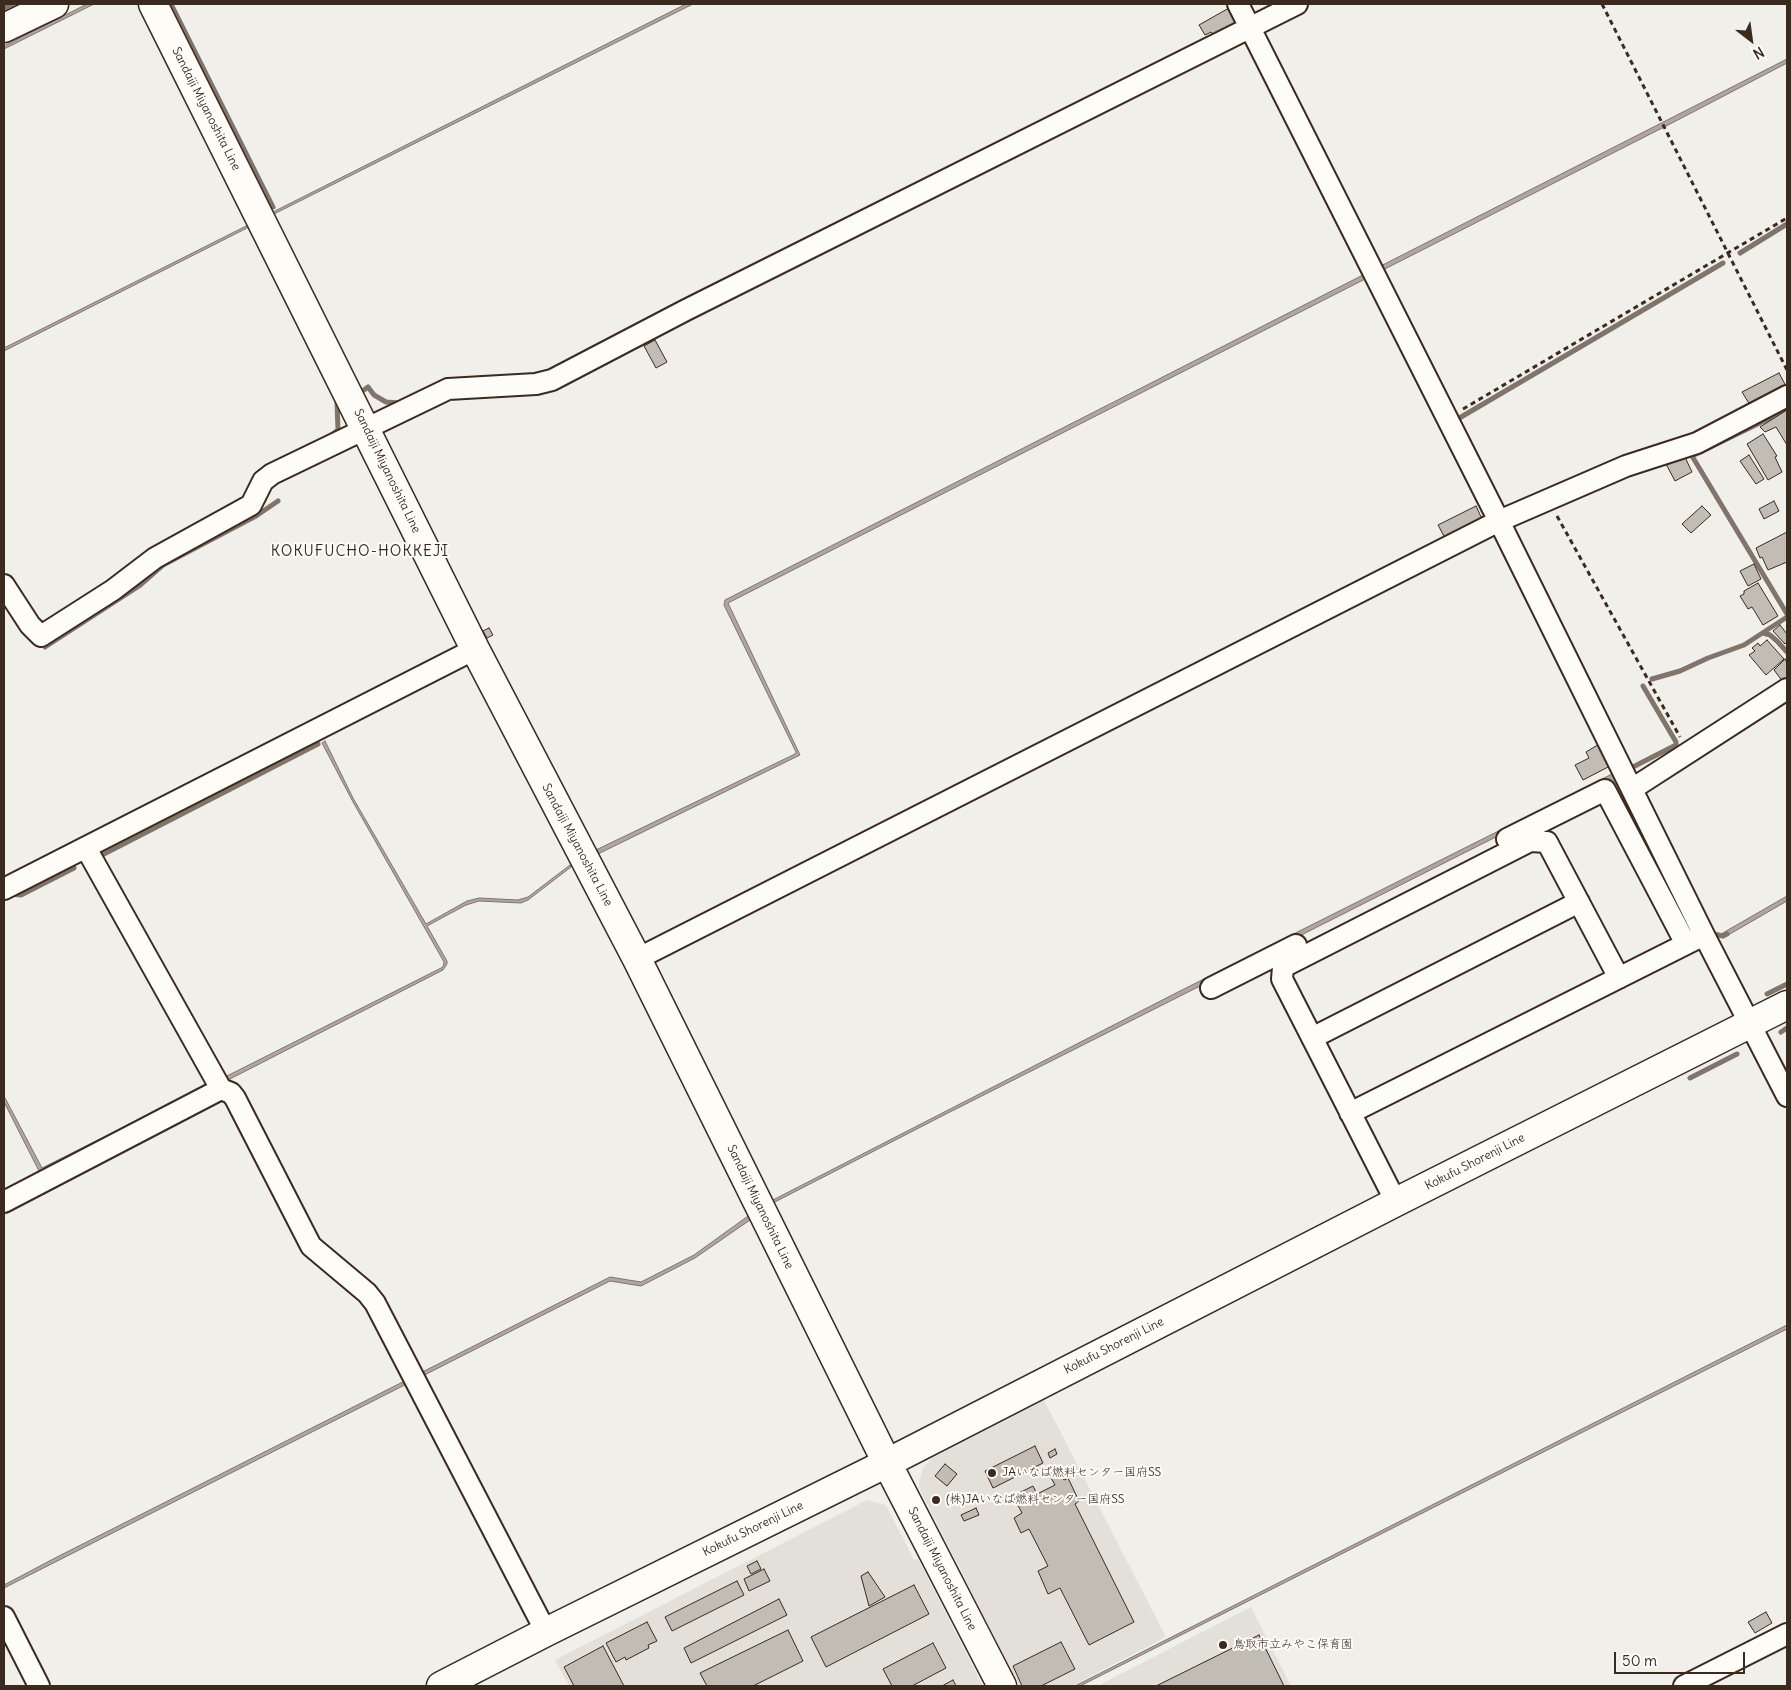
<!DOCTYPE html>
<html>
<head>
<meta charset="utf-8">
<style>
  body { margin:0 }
  #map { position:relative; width:1791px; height:1690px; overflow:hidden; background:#f1efea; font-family:Delius,sans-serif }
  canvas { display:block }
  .frame { position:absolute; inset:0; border:5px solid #3b2a1e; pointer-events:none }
  .north { position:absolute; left:1726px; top:15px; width:50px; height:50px; -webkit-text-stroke:4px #fdfcf7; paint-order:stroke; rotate:150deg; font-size:14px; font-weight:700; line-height:20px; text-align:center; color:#3b2a1e }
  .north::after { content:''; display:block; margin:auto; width:18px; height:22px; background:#3b2a1e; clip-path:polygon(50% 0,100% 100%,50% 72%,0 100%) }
  .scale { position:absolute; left:1614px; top:1652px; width:131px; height:22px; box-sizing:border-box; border:2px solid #3b2a1e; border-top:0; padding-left:6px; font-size:15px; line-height:18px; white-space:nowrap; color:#3b2a1e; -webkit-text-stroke:4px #fdfcf7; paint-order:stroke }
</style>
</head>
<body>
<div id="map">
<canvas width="1791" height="1690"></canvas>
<div class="frame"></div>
<div class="north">N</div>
<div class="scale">50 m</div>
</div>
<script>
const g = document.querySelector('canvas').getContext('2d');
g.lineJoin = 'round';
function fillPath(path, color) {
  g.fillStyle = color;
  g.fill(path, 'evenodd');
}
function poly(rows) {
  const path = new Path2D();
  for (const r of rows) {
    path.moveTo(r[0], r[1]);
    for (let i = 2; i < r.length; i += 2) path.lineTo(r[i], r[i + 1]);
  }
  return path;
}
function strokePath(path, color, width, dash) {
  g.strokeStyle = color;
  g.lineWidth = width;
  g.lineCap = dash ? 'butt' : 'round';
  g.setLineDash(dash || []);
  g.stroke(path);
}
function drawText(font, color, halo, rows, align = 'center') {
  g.font = font + ' Delius,"Klee One",sans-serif';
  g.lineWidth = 4;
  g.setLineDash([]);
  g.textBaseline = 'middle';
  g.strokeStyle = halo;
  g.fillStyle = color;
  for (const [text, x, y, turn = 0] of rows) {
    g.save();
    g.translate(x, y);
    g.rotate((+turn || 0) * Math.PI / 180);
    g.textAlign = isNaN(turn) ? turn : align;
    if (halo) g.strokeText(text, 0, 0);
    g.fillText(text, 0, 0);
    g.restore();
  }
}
const built = poly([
  [1044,1400,1166,1637,1072,1686,1019,1686,919,1488,919,1482,923,1468,932,1458],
  [867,1500,886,1505,914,1560,918,1559,983,1686,569,1686,555,1660],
  [1251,1607,1291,1686,1102,1686,1101,1684]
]);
const water = poly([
  [87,4,94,4,4,49,4,46,87,4],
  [686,4,693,4,274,214,273,212,686,4],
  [1787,59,1787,63,1672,123,728,603,800,755,598,854,596,850,795,754,796,752,724,605,725,600,1787,59],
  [250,224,251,226,4,351,4,348,250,224],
  [325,741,353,798,426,924,467,901,479,898,518,900,528,897,570,865,571,867,528,900,521,903,479,901,466,905,427,926,447,961,447,964,443,970,228,1080,225,1077,443,967,444,962,353,802,322,743,325,741],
  [1612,774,1687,921,1682,923,1605,782,946,1114,771,1204,769,1202,1176,993,1612,774],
  [1787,896,1787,901,1723,938,1721,934,1787,896],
  [206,1086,4,1193,4,1189,39,1171,4,1102,4,1096,42,1168,206,1086],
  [748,1216,750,1220,695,1258,641,1286,610,1281,4,1588,4,1585,55,1558,610,1277,641,1282,694,1255,748,1216],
  [1787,1325,1787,1329,1080,1686,1075,1686,1787,1325]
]);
const stream = poly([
  [171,4,273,207],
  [4,8,13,4],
  [1740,253,1787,224],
  [364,390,368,387,374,395,386,402,399,403],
  [1787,407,1772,417,1692,456,1787,614],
  [1458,424,1456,420,1723,263],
  [328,438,338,430,337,403],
  [1763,633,1770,635,1777,641,1787,652],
  [45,647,139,586,163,565,256,516,278,501],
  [1652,679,1680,671,1708,658,1744,645,1787,617],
  [1629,769,1676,745,1676,742,1643,686],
  [102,855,318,744],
  [9,894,21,895,74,868],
  [1709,933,1723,936,1727,934],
  [1767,994,1787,984],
  [1781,1032,1787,1028],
  [1690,1078,1737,1054]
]);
const building = poly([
  [1229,8,1236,23,1213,35,1211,32,1205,35,1199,25,1229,8],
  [655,340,667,362,656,368,644,346,655,340],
  [1779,373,1786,386,1750,405,1742,392,1779,373],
  [1787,410,1787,445,1776,427,1765,432,1760,427,1787,410],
  [1763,434,1777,456,1775,457,1782,472,1768,480,1747,444,1763,434],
  [1684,455,1692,472,1675,481,1666,464,1684,455],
  [1749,455,1764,479,1756,484,1740,461,1749,455],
  [1774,501,1779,511,1764,519,1759,509,1774,501],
  [1476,506,1482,519,1445,538,1438,525,1476,506],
  [1702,506,1711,515,1691,533,1682,524,1702,506],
  [1787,532,1787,562,1768,570,1762,557,1760,558,1756,548,1787,532],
  [1754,564,1761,579,1748,586,1740,571,1754,564],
  [1758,583,1778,616,1763,625,1752,607,1748,609,1740,596,1744,594,1744,591,1758,583],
  [1780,625,1787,634,1787,642,1785,644,1773,631,1780,625],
  [489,628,493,635,487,638,483,631,489,628],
  [1767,640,1784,659,1766,675,1749,655,1755,651,1752,648,1758,643,1760,646,1767,640],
  [1785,659,1787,663,1787,678,1783,682,1774,670,1785,659],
  [1601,743,1612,765,1583,780,1575,765,1589,758,1586,752,1601,743],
  [1035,1446,1043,1463,993,1488,985,1471,1035,1446],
  [1055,1449,1057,1454,1050,1458,1048,1453,1055,1449],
  [945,1464,957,1474,947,1486,935,1476,945,1464],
  [1059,1470,1064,1480,1068,1478,1079,1501,1075,1504,1134,1622,1089,1645,1060,1588,1048,1594,1038,1571,1048,1566,1029,1529,1021,1533,1014,1518,1022,1513,1013,1496,1033,1486,1037,1494,1055,1485,1049,1474,1059,1470],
  [976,1508,979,1515,964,1521,961,1515,976,1508],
  [757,1561,761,1569,751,1574,747,1566,757,1561],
  [764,1569,770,1581,749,1591,744,1579,764,1569],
  [868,1572,885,1597,869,1606,861,1576,868,1572],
  [737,1581,744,1595,672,1631,665,1617,737,1581],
  [914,1585,929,1614,826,1667,811,1637,914,1585],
  [779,1599,787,1615,691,1663,684,1648,779,1599],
  [1766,1612,1772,1623,1755,1633,1748,1622,1766,1612],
  [647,1622,657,1641,648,1645,649,1648,626,1660,625,1657,616,1662,606,1643,647,1622],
  [788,1630,803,1661,753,1686,707,1686,700,1673,788,1630],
  [1259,1635,1284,1686,1156,1686,1259,1635],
  [1061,1642,1075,1669,1041,1686,1022,1686,1013,1666,1061,1642],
  [933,1643,946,1668,912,1686,892,1686,883,1669,933,1643],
  [603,1646,624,1686,574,1686,564,1667,603,1646],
  [953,1680,956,1686,942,1686,953,1680]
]);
const path = poly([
  [1602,4,1787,370],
  [1463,409,1787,218],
  [1557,516,1680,737]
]);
const street = poly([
  [1238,4,1499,521,1704,935,1787,1096],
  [4,585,30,625,41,636,113,590,155,558,251,505,263,481,272,474,448,389,536,384,552,380,686,310,1297,4],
  [1632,789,1787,689],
  [1507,839,1605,790,1686,944],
  [86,848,221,1089,231,1093,235,1098,311,1246,367,1293,375,1303,546,1632],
  [4,889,475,649],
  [637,959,1499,521,1626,466,1697,443,1787,396],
  [1211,988,1296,945],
  [1312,1038,1579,902],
  [1350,1113,1698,938],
  [4,1202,221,1089],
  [1396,1202,1282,979,1283,967,1530,841,1547,842,1619,978],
  [4,1617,39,1686],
  [1684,1686,1787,1634]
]);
const secondary = poly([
  [153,4,475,649,637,959,887,1463,1002,1686],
  [4,28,54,4],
  [441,1686,546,1632,887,1463,1396,1202,1787,1005]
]);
const markers = [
  [992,1473,5,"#3b2a1e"],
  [936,1500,5,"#3b2a1e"],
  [1223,1645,5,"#3b2a1e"]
];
const streetNames = [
  ["Sandaiji Miyanoshita Line",206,109,63],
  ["Sandaiji Miyanoshita Line",387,471,64],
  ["Sandaiji Miyanoshita Line",577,845,62],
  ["Kokufu Shorenji Line",1475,1162,-27],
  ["Sandaiji Miyanoshita Line",760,1207,64],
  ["Kokufu Shorenji Line",1114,1346,-27],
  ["Kokufu Shorenji Line",753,1529,-26],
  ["Sandaiji Miyanoshita Line",942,1569,63]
];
const poiNames = [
  ["JAいなば燃料センター国府SS",1002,1473],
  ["(株)JAいなば燃料センター国府SS",946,1500],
  ["鳥取市立みやこ保育園",1233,1645]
];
const quarterNames = [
  ["KOKUFUCHO-HOKKEJI",360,552]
];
fillPath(built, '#e3e0da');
fillPath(water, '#aea69f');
strokePath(water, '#80746b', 1);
strokePath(stream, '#80746b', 5);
fillPath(building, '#c1bcb4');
strokePath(building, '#3b2a1e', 1);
strokePath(street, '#3b2a1e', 24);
strokePath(secondary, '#3b2a1e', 31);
strokePath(path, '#3b2a1e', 3, [5, 4]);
strokePath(street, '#fdfcf7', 20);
strokePath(secondary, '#fdfcf7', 28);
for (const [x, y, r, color] of markers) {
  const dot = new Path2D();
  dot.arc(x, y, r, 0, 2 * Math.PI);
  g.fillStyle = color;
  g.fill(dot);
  strokePath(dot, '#fdfcf7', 2);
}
drawText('12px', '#3b2a1e', '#fdfcf7', streetNames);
drawText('12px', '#3b2a1e', '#fdfcf7', poiNames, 'left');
g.letterSpacing = '1px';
drawText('15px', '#3b2a1e', '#fdfcf7', quarterNames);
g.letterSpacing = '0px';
</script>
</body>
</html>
